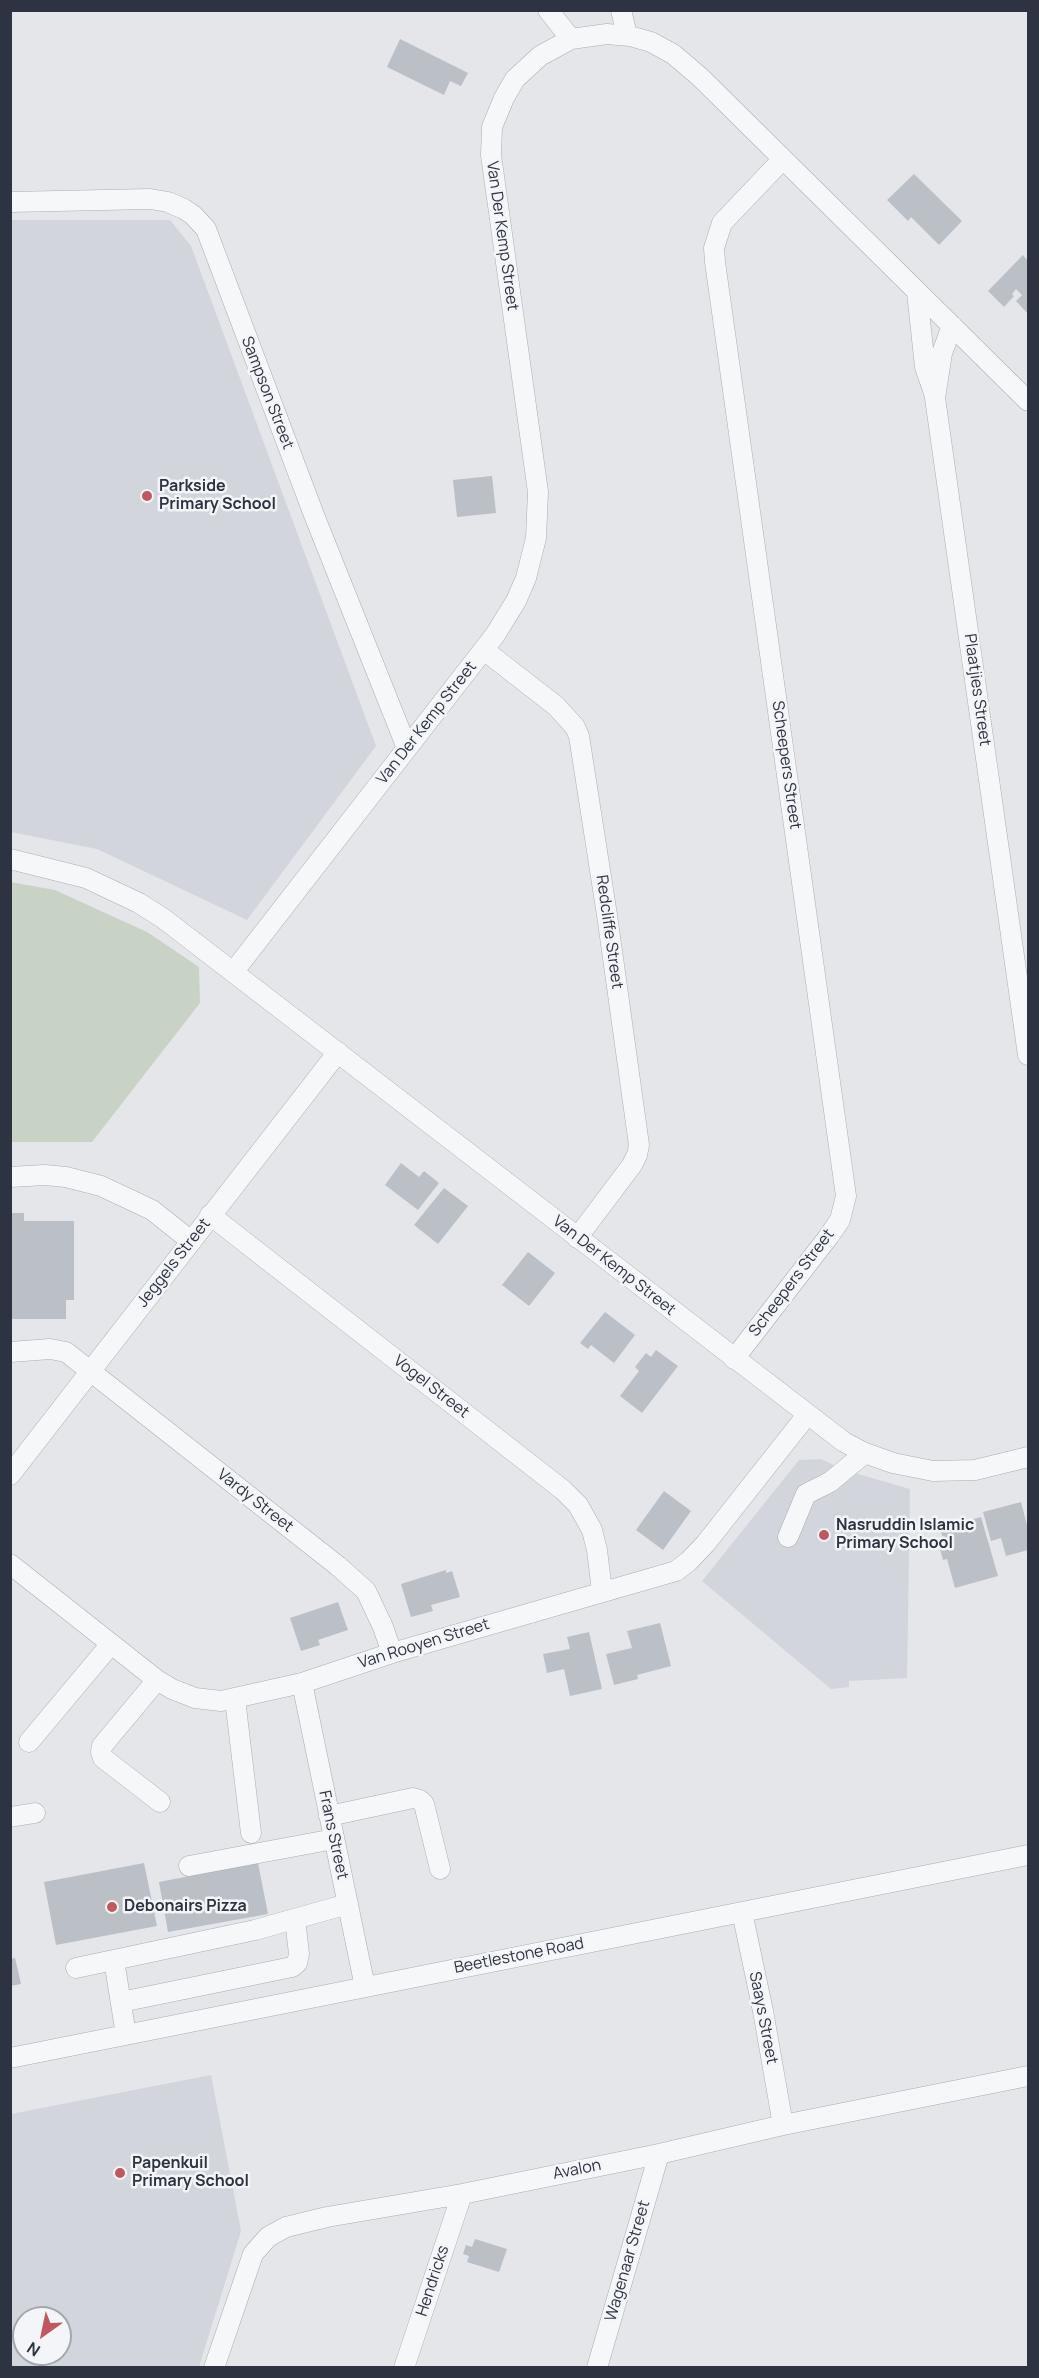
<!DOCTYPE html>
<html>
<head>
<meta charset="utf-8">
<style>
  body { margin:0 }
  #map { position:relative; width:1039px; height:2378px; overflow:hidden; background:#e4e6ea; font-family:Manrope,sans-serif }
  canvas { display:block }
  .frame { position:absolute; inset:0; border:12px solid #2d3341; pointer-events:none }
  .north { position:absolute; left:12px; top:2306px; width:60px; height:60px; box-sizing:border-box; background:#f3f5f8; border:2px solid #a4a7af; border-radius:50%; rotate:213deg; font-size:16px; font-weight:700; line-height:24px; text-align:center; color:#2d3341 }
  .north::after { content:''; display:block; margin:auto; width:21px; height:27px; background:#c15760; clip-path:polygon(50% 0,100% 100%,50% 72%,0 100%) }
</style>
</head>
<body>
<div id="map">
<canvas width="1039" height="2378"></canvas>
<div class="frame"></div>
<div class="north">N</div>
</div>
<script>
const g = document.querySelector('canvas').getContext('2d');
g.lineJoin = 'round';
function fillPath(path, color) {
  g.fillStyle = color;
  g.fill(path, 'evenodd');
}
function poly(rows) {
  const path = new Path2D();
  for (const r of rows) {
    path.moveTo(r[0], r[1]);
    for (let i = 2; i < r.length; i += 2) path.lineTo(r[i], r[i + 1]);
  }
  return path;
}
function strokePath(path, color, width, dash) {
  g.strokeStyle = color;
  g.lineWidth = width;
  g.lineCap = dash ? 'butt' : 'round';
  g.setLineDash(dash || []);
  g.stroke(path);
}
function drawText(font, color, halo, rows, align = 'center') {
  g.font = font + ' Manrope,sans-serif';
  g.lineWidth = 5;
  g.setLineDash([]);
  g.textBaseline = 'middle';
  g.strokeStyle = halo;
  g.fillStyle = color;
  for (const [text, x, y, turn = 0] of rows) {
    g.save();
    g.translate(x, y);
    g.rotate((+turn || 0) * Math.PI / 180);
    g.textAlign = isNaN(turn) ? turn : align;
    if (halo) g.strokeText(text, 0, 0);
    g.fillText(text, 0, 0);
    g.restore();
  }
}
const built = poly([
  [10,220,170,220,191,246,376,746,247,920,97,849,11,832],
  [821,1459,844,1470,910,1489,907,1678,849,1681,849,1687,831,1689,702,1581,799,1460],
  [211,2075,241,2231,199,2367,11,2367,11,2114],
  [24,2318,60,2318,60,2354,24,2354]
]);
const green = poly([
  [10,882,55,890,147,932,199,967,200,1003,92,1142,11,1142]
]);
const building = poly([
  [400,39,468,73,461,86,450,81,444,95,387,67],
  [914,174,962,221,939,245,911,217,908,221,887,200],
  [1023,255,1028,261,1028,314,1016,301,1022,295,1016,289,1012,294,1014,296,1004,307,988,291],
  [492,476,496,513,457,517,453,480],
  [401,1163,419,1177,424,1171,439,1183,418,1210,385,1185],
  [444,1188,468,1206,438,1244,414,1225],
  [10,1213,24,1213,24,1221,74,1221,74,1300,66,1300,66,1319,10,1319],
  [528,1252,555,1273,529,1306,502,1285],
  [605,1312,635,1335,614,1363,591,1345,588,1349,580,1343],
  [656,1350,678,1366,642,1413,620,1396,639,1371,635,1367,646,1353,651,1357],
  [664,1491,691,1511,663,1550,636,1530],
  [1021,1502,1028,1529,1028,1550,1006,1556,1001,1538,991,1541,983,1512],
  [981,1517,998,1576,955,1588,947,1559,943,1560,938,1542,944,1541,940,1529],
  [446,1570,446,1573,452,1571,460,1597,431,1605,433,1611,411,1617,401,1584],
  [338,1602,348,1630,318,1640,320,1645,301,1651,290,1618],
  [660,1623,671,1666,637,1675,638,1679,614,1685,606,1654,632,1648,627,1631],
  [589,1632,602,1689,570,1696,564,1669,547,1673,543,1654,570,1649,567,1637],
  [144,1863,157,1926,56,1945,44,1882],
  [258,1863,268,1914,168,1932,159,1882],
  [15,1958,21,1984,10,1986,10,1959],
  [475,2239,507,2249,499,2272,467,2262,469,2256,463,2254,466,2245,472,2247]
]);
const minor = poly([
  [548,10,571,39],
  [621,10,627,35],
  [10,202,150,199,168,202,184,209,193,215,206,229,314,515,407,748],
  [917,292,925,367,934,393],
  [952,326,942,353,935,398,1028,1055],
  [484,650,556,706,575,727,579,736,607,915,639,1145,637,1155,632,1165,577,1238],
  [10,859,86,878,139,903,164,919,844,1442,865,1453,893,1463,933,1471,975,1470,1028,1457],
  [234,971,495,635,516,601,526,578,536,538,538,492,491,155,492,127,504,98,515,79,540,56,571,39,607,34,630,36,651,42,673,54,700,77,1028,401],
  [10,1177,45,1175,66,1177,101,1186,152,1210,191,1241],
  [210,1215,563,1490,578,1505,592,1530,597,1550,602,1591],
  [10,1352,50,1349,66,1352,338,1566,366,1591,383,1627,392,1653],
  [734,1359,829,1236,840,1220,846,1196,715,262,714,248,722,223,782,160],
  [10,1475,338,1052],
  [788,1537,806,1494,830,1482,865,1453],
  [10,1564,157,1680,172,1689,195,1698,221,1701,302,1683,392,1653,676,1571,689,1561,706,1543,807,1415],
  [157,1680,102,1746,101,1752,103,1758,160,1802],
  [302,1683,365,1987],
  [235,1699,251,1833],
  [29,1742,111,1644],
  [329,1816,413,1798,420,1800,424,1804,440,1869],
  [10,1817,35,1813],
  [189,1866,334,1839],
  [742,1912,763,2011,783,2125],
  [114,1960,126,2035],
  [76,1968,255,1930,348,1904],
  [121,2002,292,1967,297,1963,299,1954,295,1919],
  [10,2058,1028,1855],
  [214,2368,253,2254,268,2237,286,2227,327,2217,462,2194,659,2154,783,2125,1028,2076],
  [404,2368,462,2194],
  [597,2368,659,2154]
]);
const markers = [
  [147,496,6,"#c15760"],
  [824,1535,6,"#c15760"],
  [112,1907,6,"#c15760"],
  [120,2173,6,"#c15760"]
];
const streetNames = [
  ["Van Der Kemp Street",502,236,82],
  ["Sampson Street",267,393,69],
  ["Plaatjies Street",977,690,82],
  ["Van Der Kemp Street",427,723,-52],
  ["Scheepers Street",786,765,82],
  ["Redcliffe Street",609,932,82],
  ["Jeggels Street",174,1263,-52],
  ["Van Der Kemp Street",614,1266,38],
  ["Scheepers Street",792,1283,-53],
  ["Vogel Street",431,1387,38],
  ["Vardy Street",255,1501,38],
  ["Van Rooyen Street",424,1644,-17],
  ["Frans Street",333,1835,78],
  ["Beetlestone Road",519,1956,-11],
  ["Saays Street",763,2018,79],
  ["Avalon",577,2170,-11],
  ["Wagenaar Street",628,2261,-74],
  ["Hendricks",433,2281,-72]
];
const poiNames = [
  ["Parkside",159,487],
  ["Primary School",159,505],
  ["Nasruddin Islamic",836,1526],
  ["Primary School",836,1544],
  ["Debonairs Pizza",124,1907],
  ["Papenkuil",132,2164],
  ["Primary School",132,2182]
];
fillPath(built, '#d2d5dc');
fillPath(green, '#c8d3c6');
fillPath(building, '#bbbfc6');
strokePath(minor, '#a9adb4', 21);
strokePath(minor, '#f6f7f9', 20);
for (const [x, y, r, color] of markers) {
  const dot = new Path2D();
  dot.arc(x, y, r, 0, 2 * Math.PI);
  g.fillStyle = color;
  g.fill(dot);
  strokePath(dot, '#f3f5f8', 2);
}
drawText('16px', '#2d3341', '#f3f5f8', streetNames);
drawText('bold 16px', '#2d3341', '#f3f5f8', poiNames, 'left');
</script>
</body>
</html>
